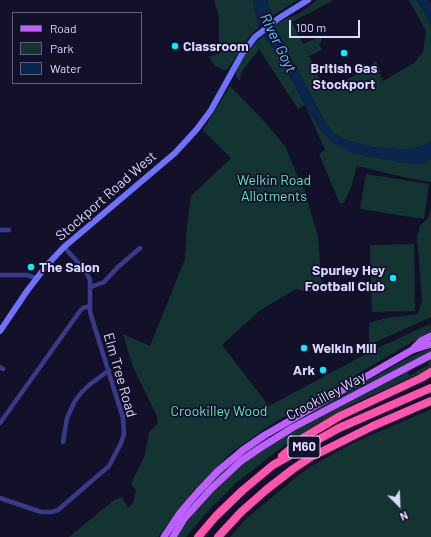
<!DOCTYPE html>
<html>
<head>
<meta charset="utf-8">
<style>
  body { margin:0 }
  #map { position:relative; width:431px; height:537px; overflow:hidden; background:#13102a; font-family:Barlow,sans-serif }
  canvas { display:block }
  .legend { position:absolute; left:12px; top:12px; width:130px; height:72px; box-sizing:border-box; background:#13102a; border:1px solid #63607f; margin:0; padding:5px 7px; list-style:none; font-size:12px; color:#dcd9ff }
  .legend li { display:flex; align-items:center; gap:8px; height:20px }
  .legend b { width:20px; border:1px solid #63607f }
  .north { position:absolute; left:379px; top:485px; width:40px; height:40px; -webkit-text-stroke:3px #13102a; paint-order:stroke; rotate:156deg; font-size:11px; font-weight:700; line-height:16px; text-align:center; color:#dcd9ff }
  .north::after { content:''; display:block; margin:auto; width:14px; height:18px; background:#dcd9ff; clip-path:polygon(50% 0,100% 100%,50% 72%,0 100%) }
  .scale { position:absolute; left:289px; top:20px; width:71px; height:18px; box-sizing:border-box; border:2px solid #dcd9ff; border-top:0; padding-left:5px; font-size:12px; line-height:14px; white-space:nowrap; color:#dcd9ff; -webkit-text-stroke:3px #13102a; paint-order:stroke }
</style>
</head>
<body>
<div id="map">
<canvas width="431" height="537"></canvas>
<ul class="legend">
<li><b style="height:5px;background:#bd60ff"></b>Road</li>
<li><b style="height:11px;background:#133432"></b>Park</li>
<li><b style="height:11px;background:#0b264d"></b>Water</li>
</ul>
<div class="north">N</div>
<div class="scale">100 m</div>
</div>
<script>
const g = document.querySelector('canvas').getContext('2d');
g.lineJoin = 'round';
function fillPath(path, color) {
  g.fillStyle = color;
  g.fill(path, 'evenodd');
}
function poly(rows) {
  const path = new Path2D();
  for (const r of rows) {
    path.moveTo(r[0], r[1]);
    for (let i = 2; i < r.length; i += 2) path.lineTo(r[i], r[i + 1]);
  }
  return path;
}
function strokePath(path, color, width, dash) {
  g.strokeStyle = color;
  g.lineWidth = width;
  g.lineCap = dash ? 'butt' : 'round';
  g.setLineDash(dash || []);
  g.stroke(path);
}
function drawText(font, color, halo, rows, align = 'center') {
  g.font = font + ' Barlow,sans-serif';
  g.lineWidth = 3.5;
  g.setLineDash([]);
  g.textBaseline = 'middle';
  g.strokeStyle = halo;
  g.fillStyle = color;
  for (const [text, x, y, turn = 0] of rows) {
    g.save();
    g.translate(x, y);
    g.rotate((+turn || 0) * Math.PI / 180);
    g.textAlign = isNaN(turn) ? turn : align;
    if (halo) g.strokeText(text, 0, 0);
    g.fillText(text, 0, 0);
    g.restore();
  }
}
const green = poly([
  [214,0,253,0,259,27,245,42,229,67,226,70,223,70,215,66,209,57,221,53,219,45,219,15],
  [267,0,298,0,272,16],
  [317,0,331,0,332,1,292,22,303,44,322,36,323,37,319,45,322,50,309,56,325,90,356,75,355,74,364,70,376,61,381,72,379,73,383,81,414,63,423,52,426,31,409,0,416,0,425,13,431,27,431,140,423,146,408,150,372,147,346,140,333,133,324,120,274,26,281,21,300,13],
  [263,35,281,59,305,105,324,135,353,153,411,164,420,164,431,159,431,182,412,179,357,166,351,187,344,203,340,204,319,154,325,150,305,105,298,109,259,49,241,73,240,81,236,76,237,69,247,52],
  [230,86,263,120,285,146,300,182,308,196,306,197,318,236,322,289,308,292,296,289,259,311,222,345,269,406,375,349,430,324,431,331,274,423,232,452,194,490,158,537,69,537,114,500,122,497,128,508,133,503,136,490,131,484,145,455,149,432,158,423,156,414,133,367,123,334,150,346,185,259,187,226,191,196,231,158,203,130],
  [366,174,429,184,424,219,360,209],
  [431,208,431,317,369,345,369,323,386,318,418,314,422,301,417,237,420,226,429,217],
  [414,244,415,311,372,312,370,245],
  [431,348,431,353,241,458,210,485,170,537,169,537,181,518,206,487,226,468,247,451,298,420,408,358],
  [431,359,431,368,427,370,351,405,314,426,286,444,236,483,207,512,186,537,177,537,186,523,212,492,229,475,248,460,283,437,410,370,411,371,408,373,409,376,429,364,428,362,422,365,421,364],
  [431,409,431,537,230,537,247,518,301,473,315,464,353,443]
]);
const water = poly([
  [253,0,267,0,272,16,259,27],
  [416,0,429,0,431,3,431,27,425,13],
  [274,26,324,120,333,133,346,140,372,147,408,150,423,146,431,140,431,159,420,164,411,164,353,153,338,146,324,135,305,105,281,59,263,35]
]);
const street = poly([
  [0,230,9,230],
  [0,275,27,275,36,278],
  [91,287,104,282,118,267,140,248],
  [0,367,3,369],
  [0,423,80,311,83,308,90,306],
  [63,442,67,418,75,401,81,393,88,386,109,370],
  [0,498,41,512,51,512,58,510,109,466,121,443,124,434,123,418,90,312,90,280,85,270,64,247]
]);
const secondary = poly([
  [0,331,27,291,47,265,64,247,175,153,197,129,211,110,242,54,255,37,279,18,308,0]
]);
const primary = poly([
  [414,348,421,341,431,336],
  [164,537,180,513,198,492,218,471,243,450,265,435,412,350,431,344],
  [173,537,184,519,211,489,241,461,260,448,292,428,431,355]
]);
const highway = poly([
  [282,456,303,438,340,416,421,378,431,372],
  [198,537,216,516,243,490,273,465,339,428,431,388],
  [218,537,241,512,266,490,293,469,311,457,373,426,431,401]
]);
const markers = [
  [175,46,4,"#05f0ff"],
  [344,53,4,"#05f0ff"],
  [31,267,4,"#05f0ff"],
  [393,278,4,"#05f0ff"],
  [304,348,4,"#05f0ff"],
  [323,370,4,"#05f0ff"]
];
const shields = [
  [304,447,32]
];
const shieldNames = [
  ["M60",304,447]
];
const poiNames = [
  ["Classroom",183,46],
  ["British Gas",344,68,"center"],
  ["Stockport",344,84,"center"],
  ["The Salon",39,267],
  ["Spurley Hey",385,270,"right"],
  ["Football Club",385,286,"right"],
  ["Welkin Mill",312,348],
  ["Ark",315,370,"right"]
];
const parkNames = [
  ["Welkin Road",274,180],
  ["Allotments",274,196],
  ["Crookilley Wood",219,411]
];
const streetNames = [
  ["Stockport Road West",106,196,-41],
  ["Elm Tree Road",120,375,74],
  ["Crookilley Way",326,396,-28]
];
const waterNames = [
  ["River Goyt",278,43,64]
];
fillPath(green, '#133432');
fillPath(water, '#0b264d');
strokePath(street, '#3a3a8a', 4.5);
strokePath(secondary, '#7072ff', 6);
strokePath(primary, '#bd60ff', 7);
strokePath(highway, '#ff54ad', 8);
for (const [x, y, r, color] of markers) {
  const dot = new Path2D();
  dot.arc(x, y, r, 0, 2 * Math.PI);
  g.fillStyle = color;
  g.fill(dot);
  strokePath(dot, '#13102a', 1.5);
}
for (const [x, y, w] of shields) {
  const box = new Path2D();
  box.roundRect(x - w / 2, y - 11, w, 22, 3);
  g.fillStyle = '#13102a';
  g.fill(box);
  strokePath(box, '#dcd9ff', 1);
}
drawText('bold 13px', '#dcd9ff', null, shieldNames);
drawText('bold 14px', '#dcd9ff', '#13102a', poiNames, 'left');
drawText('14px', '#60e3bd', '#13102a', parkNames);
drawText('14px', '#dcd9ff', '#13102a', streetNames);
drawText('italic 15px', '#67bfff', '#13102a', waterNames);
</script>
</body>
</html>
